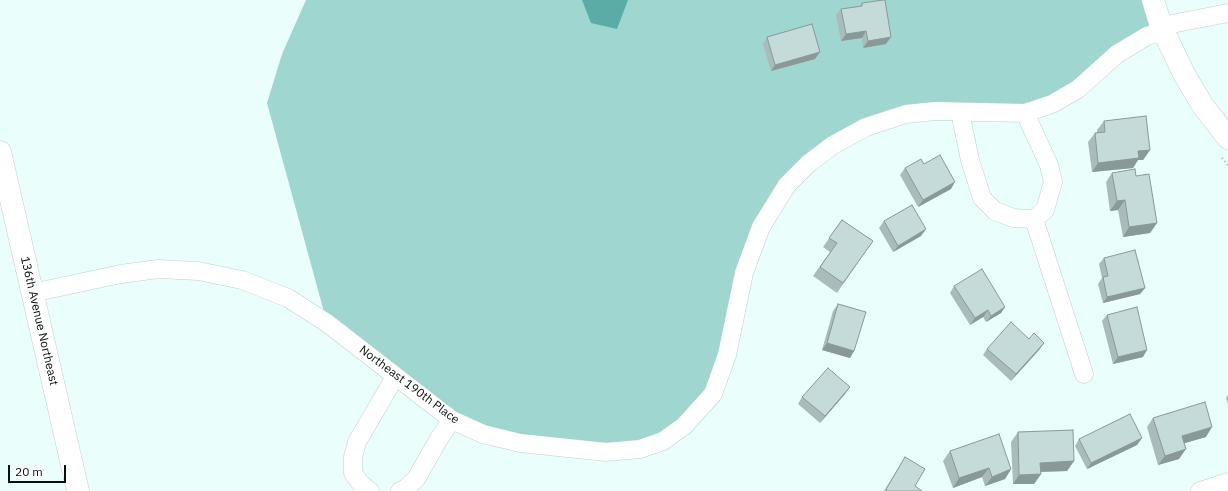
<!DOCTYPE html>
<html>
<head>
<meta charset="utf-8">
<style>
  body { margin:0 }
  #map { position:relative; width:1228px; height:491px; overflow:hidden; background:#eafefc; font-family:"IBM Plex Sans",sans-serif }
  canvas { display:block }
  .scale { position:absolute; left:8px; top:465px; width:58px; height:18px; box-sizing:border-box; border:2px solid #091110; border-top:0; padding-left:5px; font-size:12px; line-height:14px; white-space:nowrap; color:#091110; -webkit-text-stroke:3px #fff; paint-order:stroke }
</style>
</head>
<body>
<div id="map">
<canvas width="1228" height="491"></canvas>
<div class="scale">20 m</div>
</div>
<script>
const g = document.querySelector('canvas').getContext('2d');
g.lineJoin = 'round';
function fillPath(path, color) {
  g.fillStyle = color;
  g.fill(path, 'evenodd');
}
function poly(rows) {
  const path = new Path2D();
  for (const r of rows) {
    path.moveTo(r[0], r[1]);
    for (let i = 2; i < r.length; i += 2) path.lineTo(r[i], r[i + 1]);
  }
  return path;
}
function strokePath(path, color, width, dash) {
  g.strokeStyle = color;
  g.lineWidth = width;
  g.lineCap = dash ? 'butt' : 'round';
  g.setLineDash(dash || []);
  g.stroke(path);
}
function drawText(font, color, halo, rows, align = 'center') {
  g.font = font + ' "IBM Plex Sans",sans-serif';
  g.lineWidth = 3;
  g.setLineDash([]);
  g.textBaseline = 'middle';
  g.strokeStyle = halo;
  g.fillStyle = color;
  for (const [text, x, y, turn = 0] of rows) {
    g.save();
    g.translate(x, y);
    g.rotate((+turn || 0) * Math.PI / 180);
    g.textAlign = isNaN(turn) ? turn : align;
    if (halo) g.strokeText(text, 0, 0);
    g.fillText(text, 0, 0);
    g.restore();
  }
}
const green = poly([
  [306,0,1153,0,1161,26,1052,104,935,111,833,145,761,227,713,394,640,449,483,434,327,323,267,103,282,54]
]);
const water = poly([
  [582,0,628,0,617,29,591,23]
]);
const path = poly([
  [1222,158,1228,165]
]);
const street = poly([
  [1161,26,1228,13],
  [960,112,970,160,982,198,995,211,1013,218,1034,219],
  [1025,113,1049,165,1053,182,1045,210,1034,219,1084,374],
  [32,293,121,274,158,269,198,271,242,280,288,298,327,323,452,420,483,434,520,443,606,452,640,449,663,441,684,426,713,394,727,355,744,273,761,227,787,185,808,164,833,145,866,127,906,114,935,111,1025,113,1052,104,1078,89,1117,54,1147,36,1164,31],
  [370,491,361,484,353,473,353,457,357,442,395,377],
  [400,491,405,489,416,479,440,437,452,420],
  [1200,491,1228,482]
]);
const secondary = poly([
  [1153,0,1161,26,1184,74,1203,106,1228,138],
  [0,152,78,491]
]);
const wall = poly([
  [862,3,886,44,863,48,862,38,841,41,836,15,841,9,860,6],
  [767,37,815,59,771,71,763,44],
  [1104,121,1150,150,1143,160,1138,160,1133,168,1092,172,1088,142,1095,133,1097,132,1097,130],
  [924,164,951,189,918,207,900,175,905,168],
  [1112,173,1136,176,1157,223,1150,233,1123,237,1118,210,1110,211,1106,182],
  [842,220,873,241,837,293,813,276,830,252,823,247],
  [884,221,921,236,893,252,879,228],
  [1104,258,1145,288,1140,294,1103,303,1098,284,1102,278,1099,264],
  [954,286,1005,307,1001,313,986,322,983,317,970,325,950,293],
  [838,304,854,351,850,358,822,350,833,311],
  [1107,315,1143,357,1113,364,1102,321],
  [1029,339,1044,343,1039,350,1011,381,983,355,987,349],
  [850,387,845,394,820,423,798,404,802,397],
  [1228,395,1228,404,1226,398],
  [1153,418,1206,437,1184,443,1179,459,1158,465,1147,427],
  [1018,432,1074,461,1067,471,1041,472,1041,474,1034,484,1013,484,1011,442],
  [1142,438,1137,445,1087,469,1075,446,1079,439],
  [950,451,1011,469,1005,479,985,486,982,477,953,488,943,461],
  [905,457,915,486,922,491,884,491]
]);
const shadedWall = poly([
  [866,31,862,38,841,41,846,34],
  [891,37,886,44,863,48,868,41],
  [820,52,815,59,771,71,775,65],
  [1150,150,1143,160,1138,160,1133,168,1092,172,1098,163,1138,151],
  [955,182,951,189,918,207,923,200],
  [1125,200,1118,210,1110,211,1117,201],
  [1157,223,1150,233,1123,237,1129,227],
  [926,229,921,236,893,252,898,246],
  [1145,288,1140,294,1103,303,1107,297],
  [1005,307,1001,313,986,322,991,316],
  [988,310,983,317,970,325,975,318],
  [827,343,854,351,850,358,822,350],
  [1044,343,1039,350,1011,381,1016,374],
  [1147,350,1143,357,1113,364,1118,357],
  [850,387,845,394,820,423,825,416],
  [1212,427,1206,437,1175,446,1182,436],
  [1142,438,1137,445,1087,469,1091,463],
  [1186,449,1179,459,1158,465,1165,456],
  [1074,461,1067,471,1033,472,1040,463],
  [989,468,982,477,953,488,959,478],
  [1011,469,1005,479,985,486,992,477],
  [1041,474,1034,484,1013,484,1019,475]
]);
const building = poly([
  [883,0,885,0,891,37,868,41,866,31,846,34,841,9,862,6,862,3,883,0],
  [812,24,820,52,775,65,767,37,812,24],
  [1146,116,1150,150,1138,151,1139,158,1098,163,1095,133,1105,132,1104,121,1146,116],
  [940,155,955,182,923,200,905,168,921,159,924,164,940,155],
  [1135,169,1136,176,1149,174,1157,223,1129,227,1125,200,1117,201,1112,173,1135,169],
  [912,205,926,229,898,246,884,221,912,205],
  [842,220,873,241,843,283,820,267,837,243,829,238,842,220],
  [1135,250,1145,288,1107,297,1103,277,1108,276,1104,258,1135,250],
  [982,269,1005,307,991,316,988,310,975,318,954,286,982,269],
  [838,304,866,312,854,351,827,343,838,304],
  [1137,307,1147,350,1118,357,1107,315,1137,307],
  [1011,322,1029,339,1034,333,1044,343,1016,374,987,349,1011,322],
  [828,368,850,387,825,416,802,397,828,368],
  [1205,402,1212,427,1182,436,1186,449,1165,456,1153,418,1205,402],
  [1130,414,1142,438,1091,463,1079,439,1130,414],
  [1073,430,1074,461,1040,463,1041,474,1019,475,1018,432,1073,430],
  [999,434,1011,469,992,477,989,468,959,478,950,451,999,434],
  [905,457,925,469,915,486,922,491,885,491,905,457]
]);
const streetNames = [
  ["136th Avenue Northeast",39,321,77],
  ["Northeast 190th Place",409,385,37]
];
fillPath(green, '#9fd6d0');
fillPath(water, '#59ada6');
strokePath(street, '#bad1cf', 19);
strokePath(secondary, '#bad1cf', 23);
strokePath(path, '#a6b7b5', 2.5, [1, 3]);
strokePath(street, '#fff', 18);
strokePath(secondary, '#fff', 22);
fillPath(wall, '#a9bcbb');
fillPath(shadedWall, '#899998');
fillPath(building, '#c4dbd9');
strokePath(building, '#899998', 1);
drawText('12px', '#091110', '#fff', streetNames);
</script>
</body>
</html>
